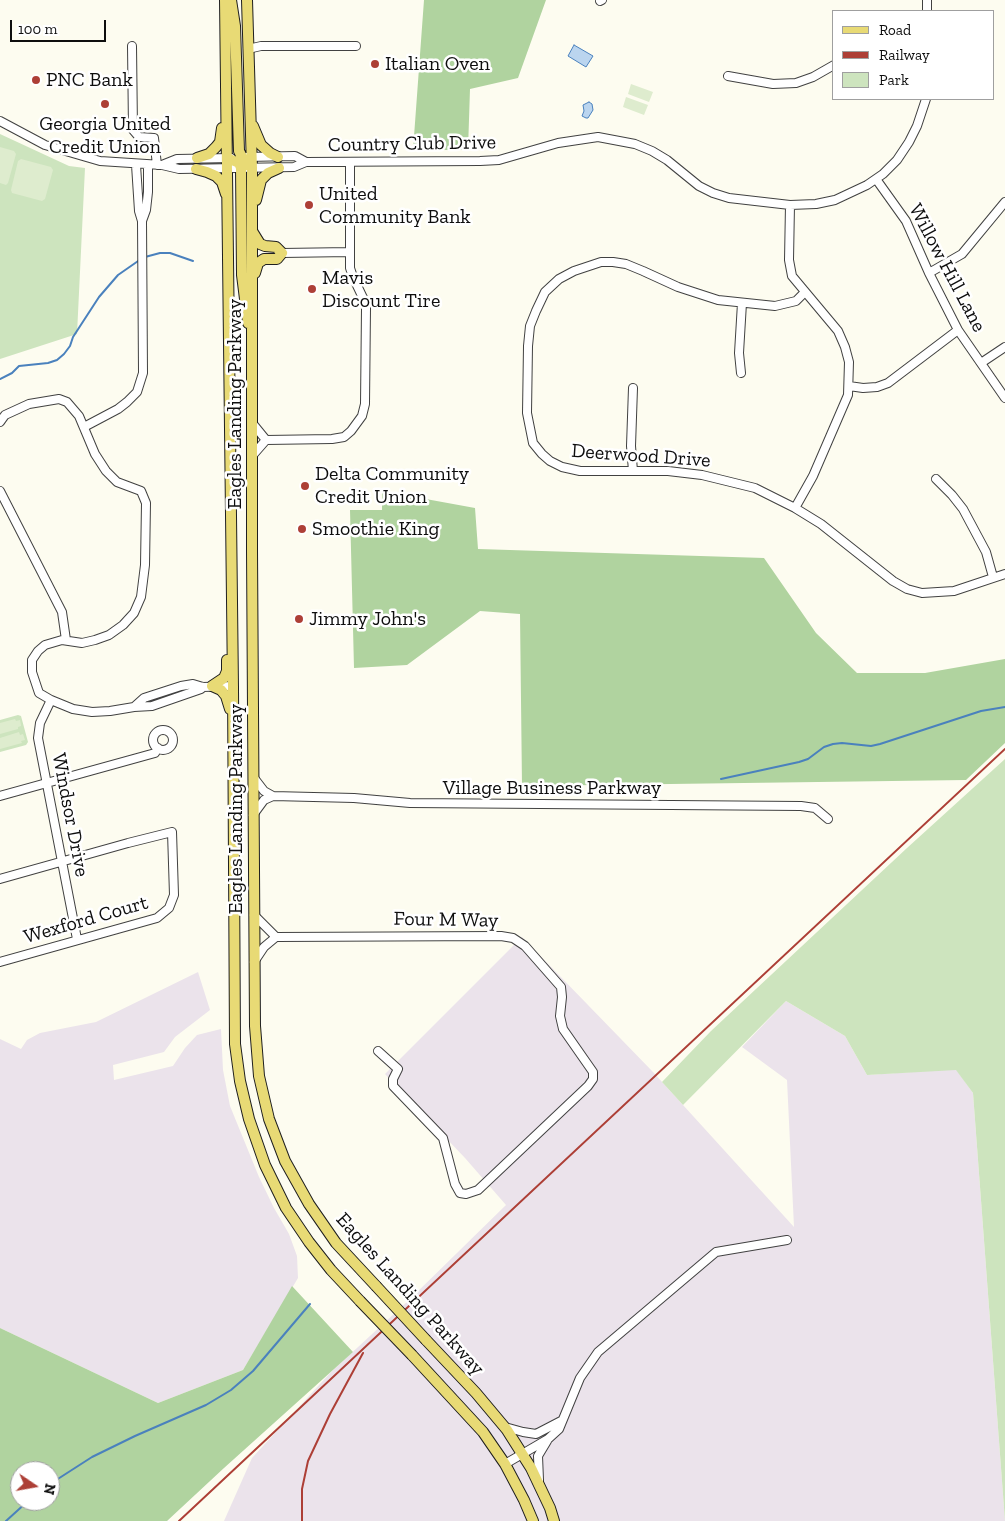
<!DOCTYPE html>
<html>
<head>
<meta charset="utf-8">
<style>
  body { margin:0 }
  #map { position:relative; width:1005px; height:1521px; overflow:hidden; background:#fdfcf0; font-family:"Zilla Slab",serif }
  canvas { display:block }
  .legend { position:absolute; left:832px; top:10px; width:162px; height:90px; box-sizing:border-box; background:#fff; border:1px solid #9f9f9f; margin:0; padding:6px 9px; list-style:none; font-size:15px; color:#0e0e0e }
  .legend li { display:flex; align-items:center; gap:10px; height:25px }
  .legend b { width:25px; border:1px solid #9f9f9f }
  .north { position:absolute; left:10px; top:1461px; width:50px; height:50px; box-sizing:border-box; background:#fff; border:1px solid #9f9f9f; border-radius:50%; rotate:102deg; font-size:14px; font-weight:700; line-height:20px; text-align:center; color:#0e0e0e }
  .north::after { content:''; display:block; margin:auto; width:18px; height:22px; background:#ad3f36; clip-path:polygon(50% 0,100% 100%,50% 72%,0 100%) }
  .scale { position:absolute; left:10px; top:20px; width:96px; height:22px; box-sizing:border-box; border:2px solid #0e0e0e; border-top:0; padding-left:6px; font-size:15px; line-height:18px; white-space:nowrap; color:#0e0e0e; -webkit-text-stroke:4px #fff; paint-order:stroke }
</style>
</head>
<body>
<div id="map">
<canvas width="1005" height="1521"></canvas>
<ul class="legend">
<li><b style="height:6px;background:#e8da75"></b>Road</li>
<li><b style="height:6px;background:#ad3f36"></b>Railway</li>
<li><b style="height:14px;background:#cde4be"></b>Park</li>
</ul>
<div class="north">N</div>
<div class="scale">100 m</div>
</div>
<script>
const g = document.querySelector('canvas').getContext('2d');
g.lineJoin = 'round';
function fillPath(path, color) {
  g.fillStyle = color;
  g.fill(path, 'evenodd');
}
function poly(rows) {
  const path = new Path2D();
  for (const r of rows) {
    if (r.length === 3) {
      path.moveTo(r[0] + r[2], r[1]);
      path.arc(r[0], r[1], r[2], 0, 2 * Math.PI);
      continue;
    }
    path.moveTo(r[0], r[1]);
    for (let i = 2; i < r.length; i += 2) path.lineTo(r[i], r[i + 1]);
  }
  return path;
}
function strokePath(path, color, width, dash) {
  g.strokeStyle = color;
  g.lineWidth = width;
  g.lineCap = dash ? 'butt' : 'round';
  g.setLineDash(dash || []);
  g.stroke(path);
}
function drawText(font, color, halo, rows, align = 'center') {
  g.font = font + ' "Zilla Slab",serif';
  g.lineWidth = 5;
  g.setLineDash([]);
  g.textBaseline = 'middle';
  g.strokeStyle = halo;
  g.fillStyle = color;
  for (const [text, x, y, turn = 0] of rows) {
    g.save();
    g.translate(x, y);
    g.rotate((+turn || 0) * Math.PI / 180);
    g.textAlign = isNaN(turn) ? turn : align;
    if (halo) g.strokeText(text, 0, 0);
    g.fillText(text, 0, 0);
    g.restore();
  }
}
const industrial = poly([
  [522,937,653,1072,794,1227,787,1080,742,1047,786,1001,845,1036,867,1075,956,1069,973,1093,1005,1521,224,1521,252,1458,331,1372,410,1299,506,1205,465,1158,385,1074],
  [198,972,210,1010,175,1037,164,1052,113,1065,114,1080,173,1066,185,1048,197,1035,221,1029,223,1070,230,1106,259,1177,274,1208,289,1234,297,1256,298,1278,243,1370,158,1403,0,1328,0,1039,21,1049,27,1040,40,1033,96,1022]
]);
const green = poly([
  [0,134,69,166,85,168,77,334,0,359],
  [18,715,21,716,28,742,26,745,0,752,0,720],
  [1005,759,1005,1521,973,1093,956,1070,867,1075,845,1036,786,1001,683,1105,662,1082,711,1031,907,848]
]);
const forest = poly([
  [424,0,546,0,518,78,470,89,468,150,413,150],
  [382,491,475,508,478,549,764,558,816,633,857,673,925,673,1005,659,1005,743,966,780,522,786,520,614,480,611,407,665,354,668,350,510,382,510],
  [292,1286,353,1352,224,1468,167,1521,0,1521,0,1328,158,1403,243,1370],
  [20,1471,50,1471,50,1501,20,1501]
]);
const pitch = poly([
  [631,84,653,92,649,102,628,94],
  [626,97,648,105,644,115,623,107],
  [0,147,14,151,16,154,8,183,6,185,0,183],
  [21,159,51,167,53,170,45,199,42,201,12,193,11,190,18,161],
  [15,719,16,721,20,720,21,726,18,727,18,729,0,734,0,723],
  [19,732,20,735,23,734,25,740,21,741,22,743,0,749,0,738]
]);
const water = poly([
  [574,45,593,56,586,67,568,56,574,45],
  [589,102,592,104,593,110,588,118,586,118,582,116,584,111,583,105,589,102]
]);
const stream = poly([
  [145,257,160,253,170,253,193,261],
  [0,379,12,373,19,366,48,363,57,360,64,354,70,346,73,337,99,297,118,275,141,259],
  [721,779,799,762,808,759,824,747,833,744,842,743,871,746,880,744,981,711,1005,707],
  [50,1484,92,1457,135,1436,206,1405,231,1390,253,1371,310,1304],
  [6,1521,28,1501]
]);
const minor = poly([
  [927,0,927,11],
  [600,1,602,0],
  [132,46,133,130,139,137,154,138,157,165],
  [248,49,261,46,356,46],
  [728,76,773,84,796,83,813,77,834,65],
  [0,121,45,145,100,161,162,165,179,169,294,167,306,162,480,161,499,160,558,143,598,137,635,144,652,151,667,160,699,186,713,193,729,198,790,205,816,204,835,200,867,185,883,174,897,160,909,142,917,126,926,99],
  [247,157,295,156,306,162],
  [136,165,139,211,142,221],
  [162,165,177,159,231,158],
  [876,179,906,221,929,273,958,330,1005,398],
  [790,205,789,260,792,276,838,331,845,347,849,362,848,395,813,476,795,508],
  [282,253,350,252],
  [929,273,962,254,1005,202],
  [805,292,796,301,775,306,718,300,678,287,643,271,626,264,613,262,601,262,574,271,559,279,545,292,536,311,530,326,528,346,527,413,533,443,542,454,550,461,562,467,580,471,668,471,702,475,755,488,795,508,821,524,893,581,907,589,922,593,954,591,1005,574],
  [981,363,1005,347],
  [741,373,739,353,742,303],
  [849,386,863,388,877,387,888,383,958,330],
  [633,388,631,446,633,471],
  [0,422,5,415,29,404,59,399,67,402,79,416,95,454,106,471,117,482,141,491,146,503,145,565,141,597,134,613,123,625,109,635,95,640,82,643,62,640,45,645,38,651,32,660,32,672,39,693,51,700,73,709,92,712,110,711,134,707],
  [253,424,266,440],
  [84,427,118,409,127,402,137,392,143,373,142,221,146,210,148,192,148,165],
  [252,456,266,440,332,439,344,437,351,431,362,416,365,404,366,308,364,300,353,277,350,268,350,162],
  [936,479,952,495,963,509,986,552,993,577],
  [0,491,62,612,66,640],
  [203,687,201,689,152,706,134,707,144,698,181,686,193,684,203,687,233,686],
  [51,700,40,723,38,738,77,939],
  [163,740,10],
  [254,778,264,791,273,796,354,798,410,803,801,806,815,808,828,819],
  [0,796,155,753,158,748],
  [253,815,264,800,273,796],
  [0,879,128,843,172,832,174,895,169,908,157,918,0,962],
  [254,915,276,937],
  [254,962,264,947,276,937,501,936,513,938,525,946,561,987,562,997,560,1016,563,1029,593,1072,593,1079,588,1086,478,1190,466,1194,460,1193,455,1184,443,1138,393,1086,393,1079,398,1069,378,1051],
  [505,1427,523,1432,536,1434,561,1421],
  [505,1464,548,1439,559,1429,580,1378,598,1352,716,1252,787,1240],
  [539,1480,538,1456,547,1441]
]);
const major = poly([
  [225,0,233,686,235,1044,240,1081,249,1119,265,1165,286,1208,309,1242,331,1270,360,1301],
  [231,0,235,26,239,151,242,157,249,166],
  [247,0,252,168,252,551,255,1026,259,1076,269,1119,285,1161,309,1204,336,1243,376,1286],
  [253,126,261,145,270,153,278,157],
  [197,158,209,154,216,147,220,142,222,128],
  [227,158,239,163,241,168,242,275,248,323],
  [196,169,207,172,216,176,222,182,226,194],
  [256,200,261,180,268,173,279,168],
  [252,231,260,244,265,246,276,247,282,253,277,259,264,259,258,263,255,273],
  [212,686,224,678,227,671,227,660],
  [212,686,221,690,226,696,230,709],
  [426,1340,476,1393,507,1430,531,1468,550,1508,554,1521],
  [412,1355,483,1432,505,1464,524,1500,533,1521]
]);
const rail = poly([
  [179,1521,1005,749],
  [302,1521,302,1489,308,1461,330,1414,363,1353]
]);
const majorBridge = poly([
  [376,1286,426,1340],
  [360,1301,412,1355]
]);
const markers = [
  [375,64,5,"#ad3f36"],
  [36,80,5,"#ad3f36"],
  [105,104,5,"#ad3f36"],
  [309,205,5,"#ad3f36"],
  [312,289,5,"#ad3f36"],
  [305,486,5,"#ad3f36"],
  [302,529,5,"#ad3f36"],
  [299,619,5,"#ad3f36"]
];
const poiNames = [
  ["Italian Oven",385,64],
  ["PNC Bank",46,80],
  ["Georgia United",105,124,"center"],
  ["Credit Union",105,147,"center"],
  ["United",319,194],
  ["Community Bank",319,217],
  ["Mavis",322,278],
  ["Discount Tire",322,301],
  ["Delta Community",315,474],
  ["Credit Union",315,497],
  ["Smoothie King",312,529],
  ["Jimmy John's",309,619]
];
const streetNames = [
  ["Country Club Drive",412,144,-1],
  ["Willow Hill Lane",947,268,62],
  ["Eagles Landing Parkway",235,404,-90],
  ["Deerwood Drive",641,456,4],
  ["Village Business Parkway",552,788],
  ["Eagles Landing Parkway",236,809,-90],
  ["Windsor Drive",70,815,79],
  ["Wexford Court",86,920,-16],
  ["Four M Way",446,920,1],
  ["Eagles Landing Parkway",410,1294,48]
];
fillPath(industrial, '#ebe3eb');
fillPath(green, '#cde4be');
fillPath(forest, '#b0d39f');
fillPath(pitch, '#deecce');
fillPath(water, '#bbd5ef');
strokePath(water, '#4a81bd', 1);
strokePath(stream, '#4a81bd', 2);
strokePath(minor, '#414141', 10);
strokePath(major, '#1f1f1f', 12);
strokePath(minor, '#fff', 8);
strokePath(major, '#e8da75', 10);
strokePath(rail, '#ad3f36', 2);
strokePath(majorBridge, '#1f1f1f', 12, []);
strokePath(majorBridge, '#e8da75', 10);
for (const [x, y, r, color] of markers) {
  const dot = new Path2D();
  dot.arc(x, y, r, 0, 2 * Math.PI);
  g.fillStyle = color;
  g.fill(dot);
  strokePath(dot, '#fff', 2);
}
drawText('20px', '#0e0e0e', '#fff', poiNames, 'left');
drawText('20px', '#0e0e0e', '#fff', streetNames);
</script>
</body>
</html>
